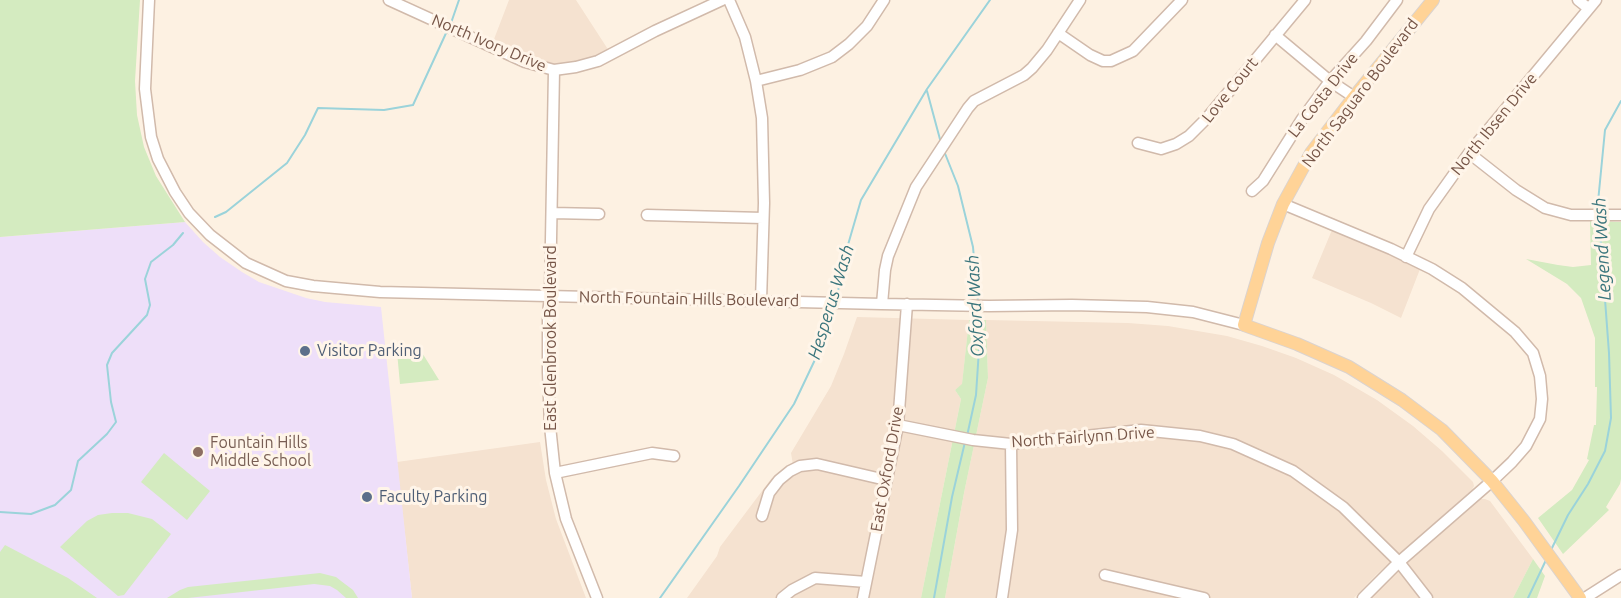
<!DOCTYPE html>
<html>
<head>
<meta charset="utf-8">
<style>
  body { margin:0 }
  canvas { display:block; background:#fdf1e2 }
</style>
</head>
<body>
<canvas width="1621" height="598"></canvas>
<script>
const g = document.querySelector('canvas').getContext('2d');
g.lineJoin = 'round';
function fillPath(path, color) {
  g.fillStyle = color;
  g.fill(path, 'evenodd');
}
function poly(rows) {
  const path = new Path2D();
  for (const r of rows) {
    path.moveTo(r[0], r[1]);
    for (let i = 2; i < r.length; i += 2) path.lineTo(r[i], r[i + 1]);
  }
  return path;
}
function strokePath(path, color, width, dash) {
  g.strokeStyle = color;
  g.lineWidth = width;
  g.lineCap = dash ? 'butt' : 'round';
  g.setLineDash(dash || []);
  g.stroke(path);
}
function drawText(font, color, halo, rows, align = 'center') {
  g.font = font + ' Ubuntu,sans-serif';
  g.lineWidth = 6;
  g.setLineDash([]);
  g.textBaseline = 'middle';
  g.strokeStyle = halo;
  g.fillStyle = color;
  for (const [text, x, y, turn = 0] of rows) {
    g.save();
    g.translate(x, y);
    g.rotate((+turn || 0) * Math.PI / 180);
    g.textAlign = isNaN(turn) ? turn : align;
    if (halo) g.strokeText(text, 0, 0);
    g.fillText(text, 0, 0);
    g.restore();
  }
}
const residential = poly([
  [509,0,576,0,611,54,554,70,491,47],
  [1334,225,1422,264,1401,318,1371,303,1312,278],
  [857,317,969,320,962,385,955,390,961,399,921,598,687,598,717,556,720,547,771,479,782,470,793,465,791,453,831,386,844,354],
  [986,320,1128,323,1168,326,1227,336,1262,346,1296,358,1334,375,1377,400,1413,426,1442,451,1473,482,1474,486,1472,490,1376,575,1354,598,945,598,964,493,988,378],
  [540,442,546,480,556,519,586,598,412,598,397,462],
  [1481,499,1485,499,1490,501,1533,559,1513,598,1370,598,1386,582]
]);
const education = poly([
  [185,222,203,242,220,257,242,272,259,282,306,298,325,302,381,307,412,598,0,598,0,237]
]);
const green = poly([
  [0,0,140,0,135,81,137,115,144,147,156,176,185,222,0,237],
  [1590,221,1621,222,1621,479,1620,484,1606,507,1609,510,1563,554,1538,518,1572,490,1589,460,1587,459,1594,425,1596,425,1597,387,1595,387,1595,338,1581,298,1567,284,1526,259,1558,265,1573,267,1591,265],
  [969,320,986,320,988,378,964,493,945,598,921,598,961,399,955,390,962,384],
  [421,351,439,380,400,384,397,352],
  [164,453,210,491,187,520,141,482],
  [112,513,128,513,152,519,171,534,124,595,118,596,60,547,87,521,98,515],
  [5,545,68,578,97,598,0,598,0,552],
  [1533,559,1545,576,1537,598,1513,598],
  [320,573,336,577,341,581,353,590,358,598,346,598,337,590,330,586,314,584,188,598,167,598,180,590,188,587]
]);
const stream = poly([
  [451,23,459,0],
  [927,91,941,143],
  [944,151,958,186,973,247,978,303],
  [1599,210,1598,202,1605,130,1621,101],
  [215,217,226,212,287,163,305,135,318,108,384,110,413,105,447,31],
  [836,300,840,282,843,262,861,200,927,89,990,0],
  [967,436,976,395,980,334,978,309],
  [0,512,31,514,55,505,71,490,78,461,107,434,116,422,111,402,107,365,112,353,147,315,150,305,145,279,151,262,173,245,183,233],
  [1551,550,1568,515,1588,484,1605,451,1611,418,1609,353,1599,219],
  [660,598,739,486,794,404,821,347,834,306],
  [934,598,952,497,965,442],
  [1528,598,1546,560]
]);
const minor = poly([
  [149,0,145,89,151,137,158,159,175,192,189,213,210,235,246,263,286,281,313,286,380,292,882,304,989,306,1072,305,1147,307,1193,312,1244,325],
  [389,0,525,62,554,70,576,67,598,61,655,31,722,0],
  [729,0,745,37,756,81,762,118,764,203,761,301],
  [1578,0,1588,8],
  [1058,33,1090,55,1103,61,1111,61,1133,51,1182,0],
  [1275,35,1330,81,1354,97],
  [554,70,550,296,548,314,548,372,550,426,555,473,566,519,597,598],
  [756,81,800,70,832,57,849,44,867,26,884,0],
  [1138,143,1161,149,1176,144,1189,136,1207,118,1305,0],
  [1469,153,1516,190,1545,208,1571,215,1621,215],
  [1252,191,1263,181,1302,119,1330,81,1366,41,1397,0],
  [1283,204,1391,249,1432,269,1462,288,1515,332,1533,353,1540,376,1542,399,1540,419,1526,446,1512,462,1492,481,1399,562,1363,598],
  [552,213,599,214],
  [647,215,763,218],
  [1406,257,1429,209,1469,153,1596,0],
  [882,304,885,270,888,256,916,187,968,108,974,101,1024,75,1032,68,1047,50,1080,0],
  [898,425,973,440,1011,444,1141,430,1200,436,1233,444,1293,471,1343,507,1399,562,1427,598],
  [555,473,652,453,674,456],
  [762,516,769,493,779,480,790,471,800,466,817,464,886,480],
  [1105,575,1204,598],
  [782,598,792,590,815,578,866,582],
  [863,598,898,425,907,304],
  [1002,598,1012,530,1011,444],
  [1585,598,1621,575]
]);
const major = poly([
  [1433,0,1354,97,1311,153,1283,204,1268,243,1244,325,1297,344,1349,367,1402,400,1442,430,1492,481,1524,521,1580,598]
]);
const markers = [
  [305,351,6,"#5c6f8a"],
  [198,452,6,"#8d6e63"],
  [367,497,6,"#5c6f8a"]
];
const streetNames = [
  ["North Ivory Drive",489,43,23],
  ["Love Court",1230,90,-51],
  ["North Saguaro Boulevard",1360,93,-53],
  ["La Costa Drive",1323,95,-52],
  ["North Ibsen Drive",1494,124,-51],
  ["North Fountain Hills Boulevard",689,299,1],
  ["East Glenbrook Boulevard",551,338,-90],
  ["North Fairlynn Drive",1083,437,-4],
  ["East Oxford Drive",887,469,-80]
];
const serviceNames = [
  ["Visitor Parking",317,351],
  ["Faculty Parking",379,497]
];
const educationNames = [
  ["Fountain Hills",210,443],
  ["Middle School",210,461]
];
const waterNames = [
  ["Legend Wash",1602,249,-93],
  ["Hesperus Wash",831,302,-73],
  ["Oxford Wash",975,306,-93]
];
fillPath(residential, '#f5e2d0');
fillPath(education, '#eedff9');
fillPath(green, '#d4ebc0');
strokePath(stream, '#9bd3da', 2);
strokePath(minor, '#d1baab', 13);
strokePath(major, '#dbd3cf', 14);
strokePath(minor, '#fff', 10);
strokePath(major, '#ffd397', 12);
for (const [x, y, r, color] of markers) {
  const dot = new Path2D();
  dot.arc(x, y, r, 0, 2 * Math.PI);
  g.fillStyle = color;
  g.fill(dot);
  strokePath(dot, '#fff5e9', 2);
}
drawText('16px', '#765547', '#fff5e9', streetNames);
drawText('16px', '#4e5e75', '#fff5e9', serviceNames, 'left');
drawText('16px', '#785e54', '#fff5e9', educationNames, 'left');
drawText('italic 18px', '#3a757c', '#fff5e9', waterNames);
</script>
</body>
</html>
